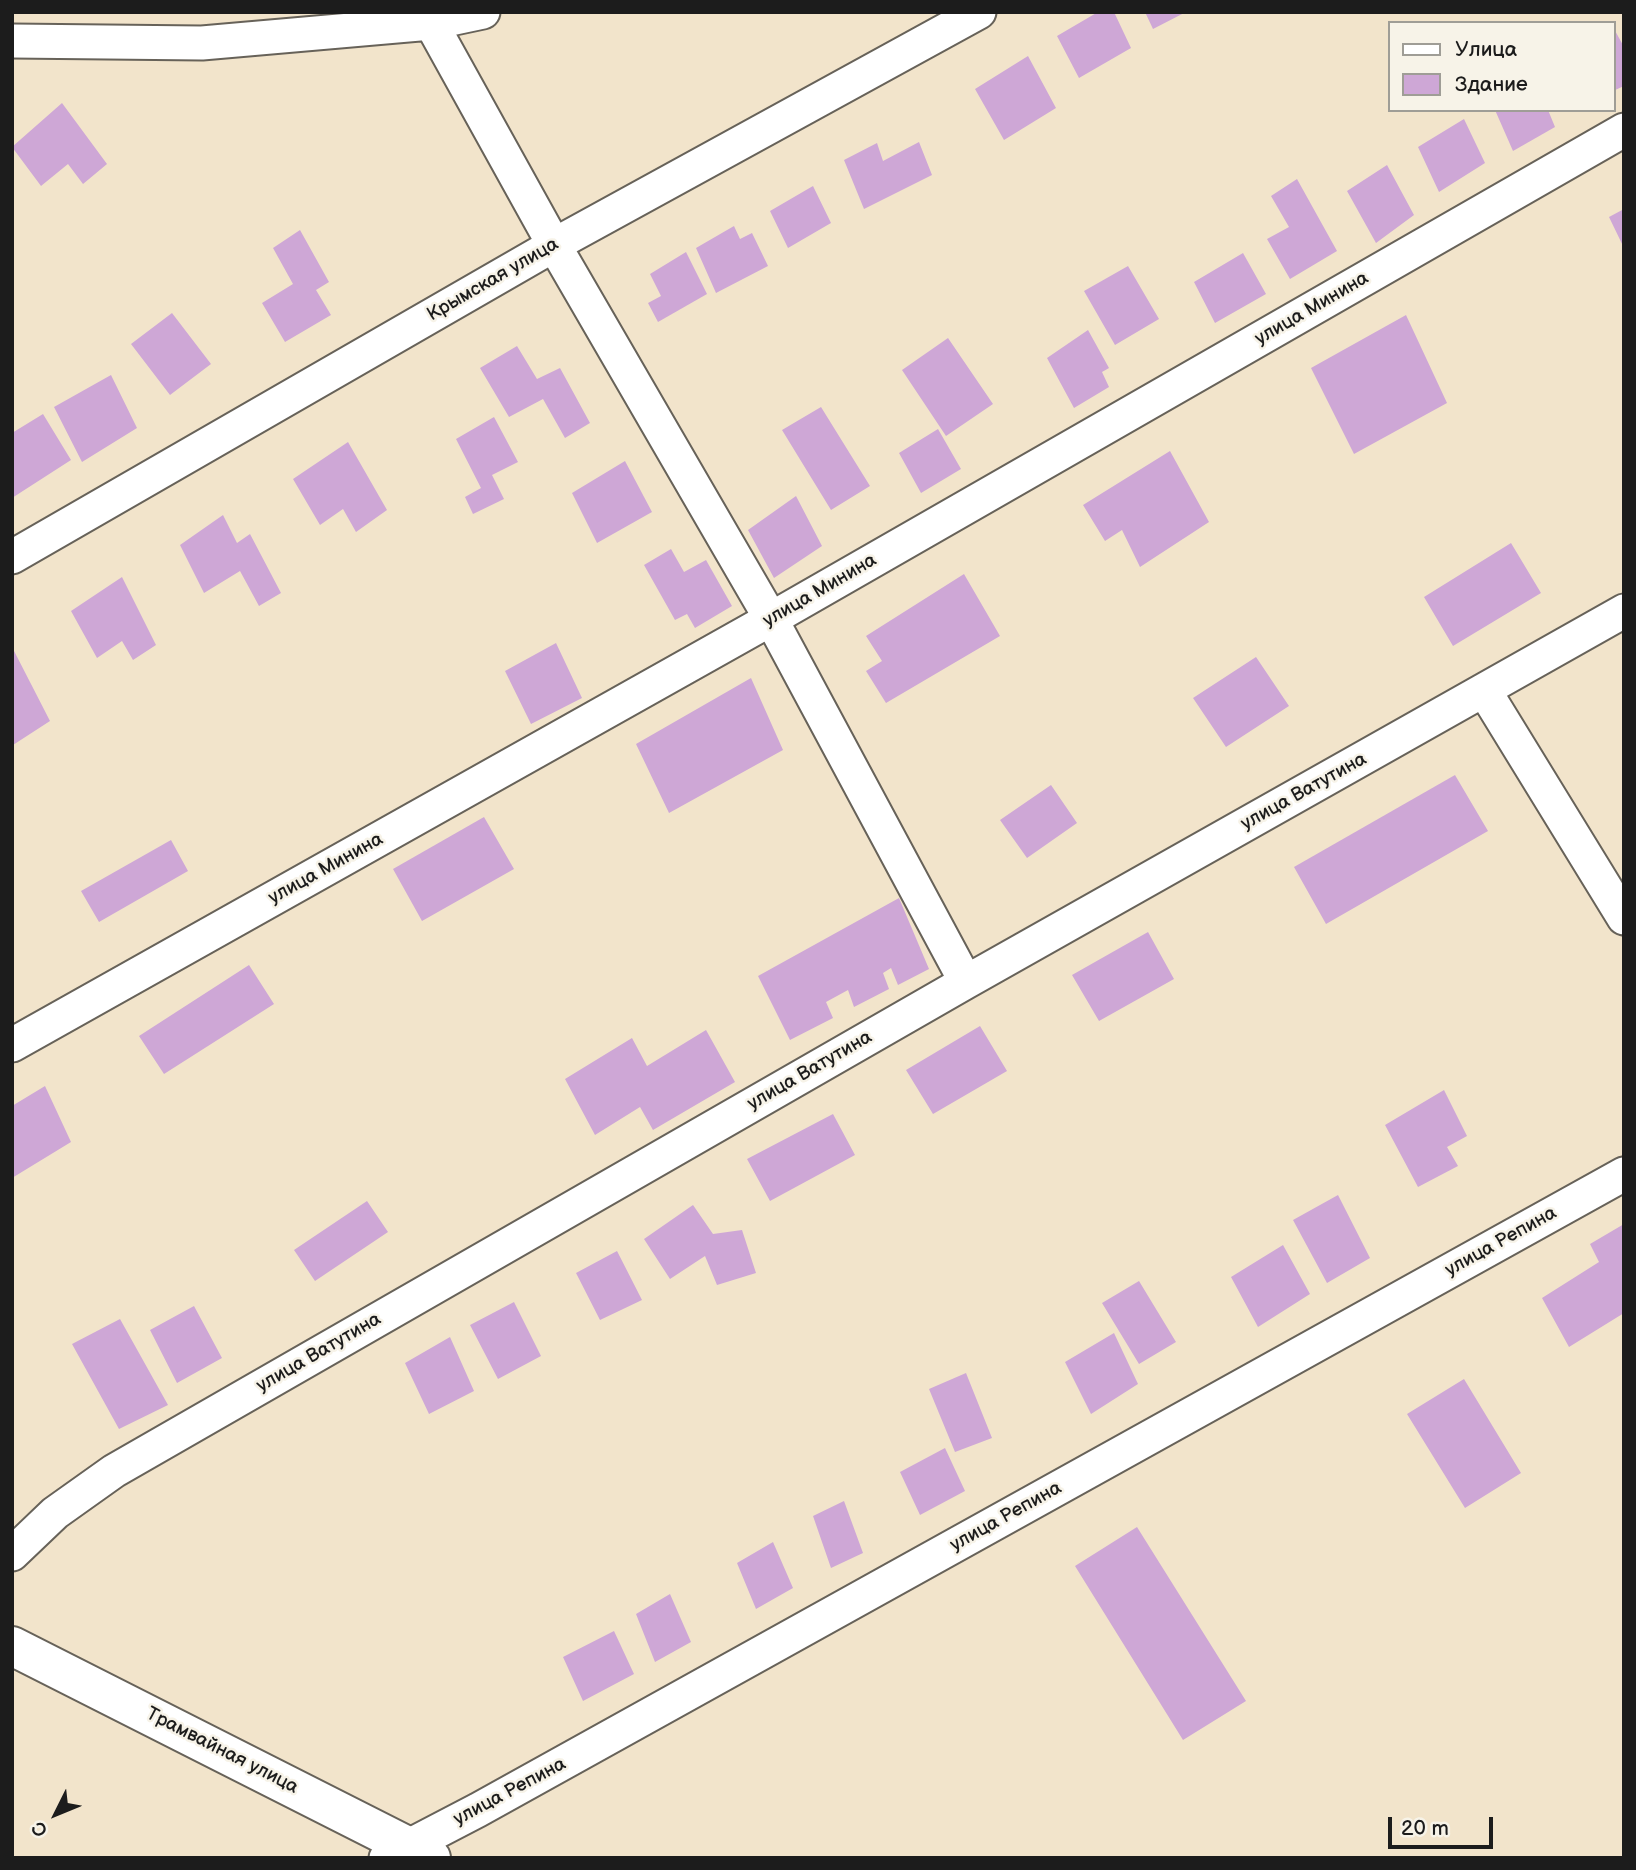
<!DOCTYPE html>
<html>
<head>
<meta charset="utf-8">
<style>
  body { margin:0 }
  #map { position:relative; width:1636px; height:1870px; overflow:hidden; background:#f2e4cb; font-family:"Balsamiq Sans",sans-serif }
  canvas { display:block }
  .frame { position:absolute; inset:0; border:14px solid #1c1c1c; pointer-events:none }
  .legend { position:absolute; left:1388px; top:21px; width:228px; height:91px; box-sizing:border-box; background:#f7f3e8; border:2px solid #9f9d96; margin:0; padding:9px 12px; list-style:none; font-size:21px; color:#1c1c1c }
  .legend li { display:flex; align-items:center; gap:14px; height:35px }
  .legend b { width:35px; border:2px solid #9f9d96 }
  .north { position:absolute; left:21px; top:1779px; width:70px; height:70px; -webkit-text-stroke:5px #f7f3e8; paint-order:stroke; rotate:227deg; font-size:19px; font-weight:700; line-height:28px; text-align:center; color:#1c1c1c }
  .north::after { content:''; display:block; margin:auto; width:24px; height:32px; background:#1c1c1c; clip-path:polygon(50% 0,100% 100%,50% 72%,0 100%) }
  .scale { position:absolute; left:1388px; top:1817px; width:105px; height:32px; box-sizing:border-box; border:4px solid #1c1c1c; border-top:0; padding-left:9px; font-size:21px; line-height:24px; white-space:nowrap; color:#1c1c1c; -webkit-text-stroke:5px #f7f3e8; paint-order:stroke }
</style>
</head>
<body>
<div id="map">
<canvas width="1636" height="1870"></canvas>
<div class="frame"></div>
<ul class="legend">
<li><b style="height:9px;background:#fff"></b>Улица</li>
<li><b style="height:19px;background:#cea7d6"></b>Здание</li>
</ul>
<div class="north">С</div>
<div class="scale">20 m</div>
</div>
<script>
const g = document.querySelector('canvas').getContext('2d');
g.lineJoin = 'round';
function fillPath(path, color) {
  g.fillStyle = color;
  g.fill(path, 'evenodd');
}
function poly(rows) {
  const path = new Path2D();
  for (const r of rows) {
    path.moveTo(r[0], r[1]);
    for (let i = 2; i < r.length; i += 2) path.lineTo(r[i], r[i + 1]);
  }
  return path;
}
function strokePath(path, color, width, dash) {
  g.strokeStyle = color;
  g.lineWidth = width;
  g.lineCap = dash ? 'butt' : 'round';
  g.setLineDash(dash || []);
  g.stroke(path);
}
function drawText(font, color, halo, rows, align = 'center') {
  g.font = font + ' "Balsamiq Sans",sans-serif';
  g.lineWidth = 5;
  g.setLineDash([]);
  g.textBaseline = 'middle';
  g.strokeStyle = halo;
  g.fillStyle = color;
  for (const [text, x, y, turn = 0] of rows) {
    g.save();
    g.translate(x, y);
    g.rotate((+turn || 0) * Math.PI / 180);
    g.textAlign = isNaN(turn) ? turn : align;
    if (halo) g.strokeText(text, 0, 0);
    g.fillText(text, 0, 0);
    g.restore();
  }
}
const building = poly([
  [1098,12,1114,12,1131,48,1079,78,1057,36],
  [1145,12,1186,12,1153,29],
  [1613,27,1624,47,1624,86,1613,91],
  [1028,56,1056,108,1004,140,975,89],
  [62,103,107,164,83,184,68,164,41,186,12,147],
  [1495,110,1548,110,1555,127,1513,151],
  [1464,119,1485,163,1439,192,1418,147],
  [919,142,932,175,864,209,844,160,877,143,883,161],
  [1387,165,1414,215,1376,243,1347,191],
  [1297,179,1337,251,1290,279,1267,239,1289,227,1271,196],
  [813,186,831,223,788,248,770,211],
  [1624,209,1624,248,1609,217],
  [734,226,740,239,752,233,768,266,716,293,696,248],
  [300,230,329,282,316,290,331,315,285,342,262,303,293,284,273,248],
  [686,252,707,294,658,322,648,303,661,296,650,274],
  [1243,253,1266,294,1215,323,1194,282],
  [1128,266,1159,319,1115,345,1084,291],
  [172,313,211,364,170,395,131,344],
  [1406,315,1447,403,1354,454,1311,368],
  [1088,330,1109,368,1102,372,1109,387,1074,408,1047,358],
  [948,338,993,404,946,436,902,370],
  [517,346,537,379,560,368,590,423,565,438,543,399,509,417,480,368],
  [111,375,137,428,82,462,54,407],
  [821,407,870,486,831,510,782,430],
  [43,414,71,460,12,498,12,433],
  [494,417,518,462,492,475,504,499,473,514,465,497,481,488,456,439],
  [938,429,961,469,921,493,899,453],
  [348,442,387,510,356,532,343,509,320,525,293,479],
  [1170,451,1209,522,1140,567,1122,530,1105,541,1083,505],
  [625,461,652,512,597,543,572,493],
  [796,496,822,546,774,578,748,530],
  [223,515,237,543,250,534,281,593,259,606,240,571,204,593,180,545],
  [1511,543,1541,593,1453,646,1424,597],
  [671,549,684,572,706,560,732,606,695,628,687,614,675,620,644,565],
  [964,574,1000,636,886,703,866,671,882,661,866,636],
  [122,577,156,645,133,660,122,641,97,658,71,611],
  [556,643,582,698,531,724,505,671],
  [12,647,50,721,13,745,12,742],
  [1256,657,1289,706,1226,747,1193,698],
  [751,678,783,750,669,813,636,744],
  [1455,775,1488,831,1326,924,1294,867],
  [1051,785,1077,823,1027,858,1000,820],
  [484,817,514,869,422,921,393,869],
  [171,840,188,871,99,922,81,891],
  [899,898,929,969,898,985,891,968,883,973,889,989,854,1007,848,990,826,1002,833,1018,790,1040,758,976],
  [1148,932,1174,979,1099,1021,1072,975],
  [249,965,274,1004,164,1074,139,1036],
  [980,1026,1007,1071,933,1114,906,1070],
  [706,1030,735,1082,653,1130,640,1107,595,1135,565,1079,632,1038,647,1066],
  [45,1086,71,1142,12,1178,12,1106],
  [1444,1090,1467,1136,1447,1147,1458,1166,1418,1187,1385,1125],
  [833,1114,855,1155,770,1201,747,1159],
  [1338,1195,1370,1258,1327,1283,1293,1220],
  [367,1201,388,1232,315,1281,294,1250],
  [693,1205,713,1234,742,1230,756,1273,717,1285,705,1256,670,1279,644,1239],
  [1624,1224,1624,1313,1569,1347,1542,1298,1599,1262,1590,1244],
  [1283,1245,1310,1294,1258,1327,1231,1277],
  [617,1251,642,1300,600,1320,576,1273],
  [1139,1281,1176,1342,1139,1364,1102,1303],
  [514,1302,541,1356,498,1379,470,1325],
  [194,1306,222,1358,177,1383,150,1330],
  [120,1319,168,1405,119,1429,72,1344],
  [1114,1333,1138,1384,1091,1414,1065,1362],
  [450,1337,474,1391,429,1414,405,1363],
  [966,1373,992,1438,955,1452,929,1389],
  [1464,1379,1521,1473,1465,1508,1407,1414],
  [945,1448,965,1491,920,1515,900,1472],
  [844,1501,863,1553,831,1568,813,1516],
  [1137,1527,1246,1701,1183,1740,1075,1566],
  [773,1542,793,1588,756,1609,737,1563],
  [670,1594,691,1642,655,1662,636,1614],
  [614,1631,634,1674,583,1701,563,1657]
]);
const minor = poly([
  [431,23,554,245,771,619,966,982],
  [12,41,202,43,431,23,483,12],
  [12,557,554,245,979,12],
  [1484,690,1624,918],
  [12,1045,771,619,1624,130],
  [12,1554,55,1513,114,1471,966,982,1624,611],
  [386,1858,478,1810,1624,1174]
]);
const tertiary = poly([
  [12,1646,431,1858]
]);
const streetNames = [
  ["Крымская улица",493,280,-30],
  ["улица Минина",1312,309,-30],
  ["улица Минина",820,591,-30],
  ["улица Ватутина",1304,792,-29],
  ["улица Минина",326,869,-29],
  ["улица Ватутина",810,1071,-30],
  ["улица Репина",1501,1242,-29],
  ["улица Ватутина",319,1353,-30],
  ["улица Репина",1006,1517,-29],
  ["Трамвайная улица",222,1751,27],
  ["улица Репина",510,1792,-28]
];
fillPath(building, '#cea7d6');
strokePath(minor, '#676259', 37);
strokePath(tertiary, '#676259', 42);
strokePath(minor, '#fff', 33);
strokePath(tertiary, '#fff', 38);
drawText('19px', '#1c1c1c', '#f7f3e8', streetNames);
</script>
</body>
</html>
